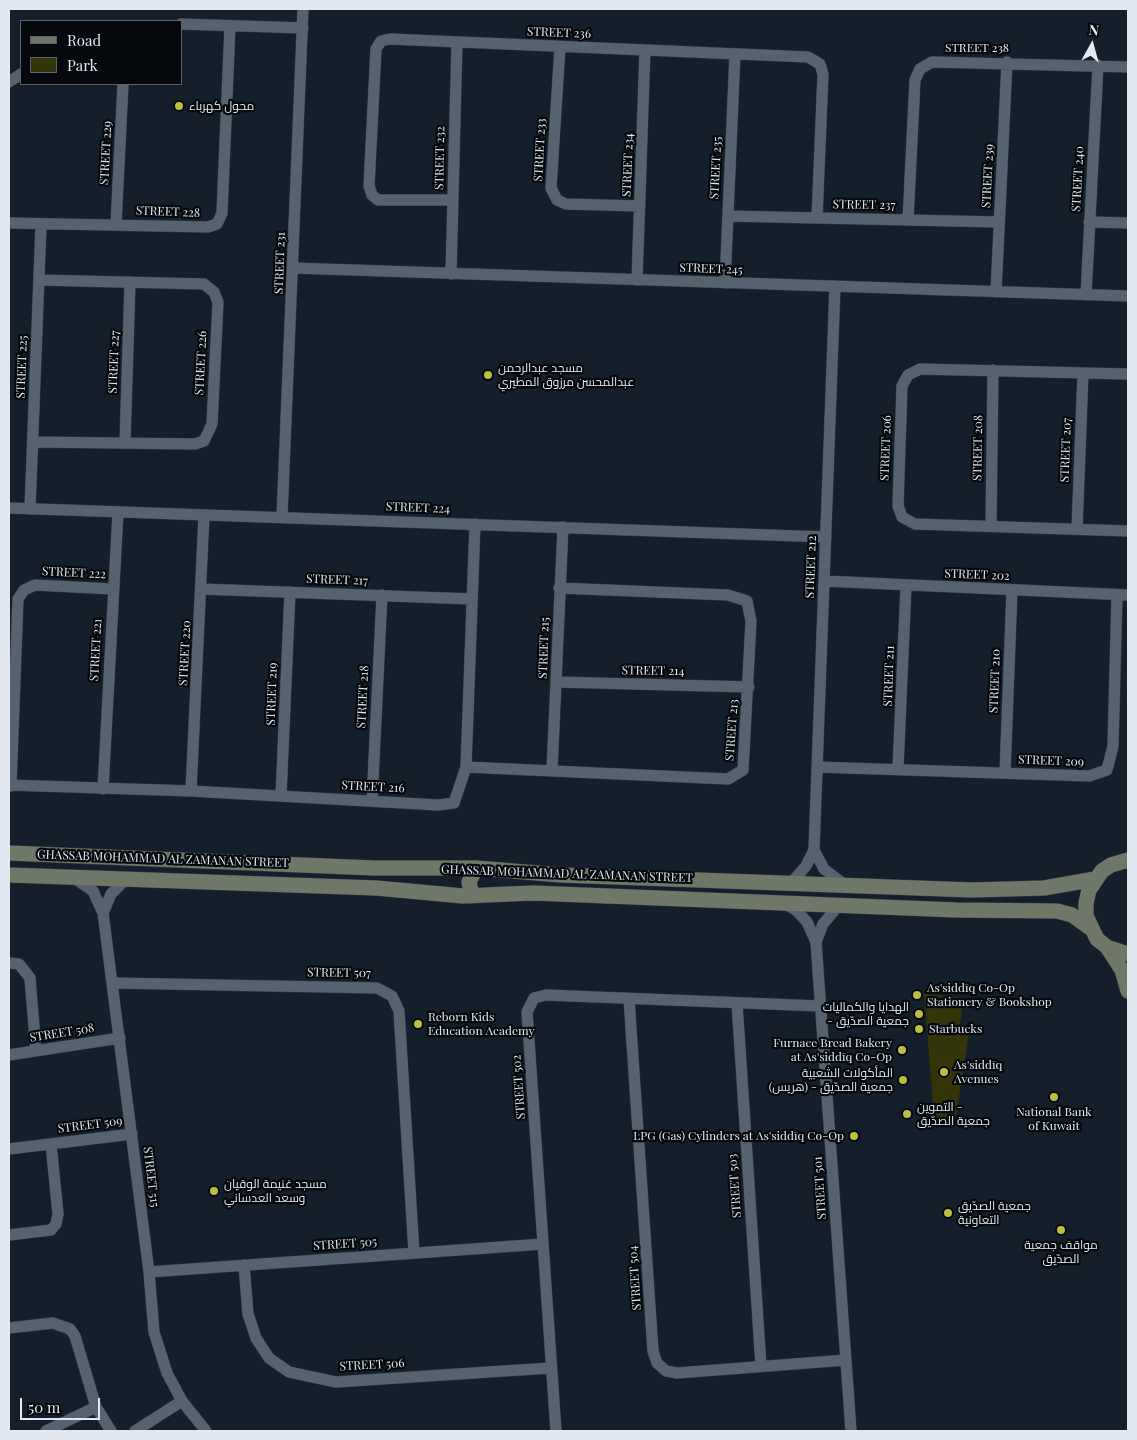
<!DOCTYPE html>
<html>
<head>
<meta charset="utf-8">
<style>
  body { margin:0 }
  #map { position:relative; width:1137px; height:1440px; overflow:hidden; background:#151f2b; font-family:"Playfair Display",serif }
  canvas { display:block }
  .frame { position:absolute; inset:0; border:10px solid #e2e8f1; pointer-events:none }
  .legend { position:absolute; left:20px; top:20px; width:162px; height:65px; box-sizing:border-box; background:#05090e; border:1px solid #5d6269; margin:0; padding:6px 9px; list-style:none; font-size:15px; color:#e2e8f1 }
  .legend li { display:flex; align-items:center; gap:10px; height:25px }
  .legend b { width:25px; border:1px solid #5d6269 }
  .north { position:absolute; left:1067px; top:20px; width:50px; height:50px; -webkit-text-stroke:4px #05090e; paint-order:stroke; rotate:7deg; font-size:14px; font-weight:700; line-height:20px; text-align:center; color:#e2e8f1 }
  .north::after { content:''; display:block; margin:auto; width:18px; height:22px; background:#e2e8f1; clip-path:polygon(50% 0,100% 100%,50% 72%,0 100%) }
  .scale { position:absolute; left:20px; top:1398px; width:80px; height:22px; box-sizing:border-box; border:2px solid #e2e8f1; border-top:0; padding-left:6px; font-size:15px; line-height:18px; white-space:nowrap; color:#e2e8f1; -webkit-text-stroke:4px #05090e; paint-order:stroke }
</style>
</head>
<body>
<div id="map">
<canvas width="1137" height="1440"></canvas>
<div class="frame"></div>
<ul class="legend">
<li><b style="height:6px;background:#6f7868"></b>Road</li>
<li><b style="height:14px;background:#333407"></b>Park</li>
</ul>
<div class="north">N</div>
<div class="scale">50 m</div>
</div>
<script>
const g = document.querySelector('canvas').getContext('2d');
g.lineJoin = 'round';
function fillPath(path, color) {
  g.fillStyle = color;
  g.fill(path, 'evenodd');
}
function poly(rows) {
  const path = new Path2D();
  for (const r of rows) {
    path.moveTo(r[0], r[1]);
    for (let i = 2; i < r.length; i += 2) path.lineTo(r[i], r[i + 1]);
  }
  return path;
}
function strokePath(path, color, width, dash) {
  g.strokeStyle = color;
  g.lineWidth = width;
  g.lineCap = dash ? 'butt' : 'round';
  g.setLineDash(dash || []);
  g.stroke(path);
}
function drawText(font, color, halo, rows, align = 'center') {
  g.font = font + ' "Playfair Display",Cairo,serif';
  g.lineWidth = 4.5;
  g.setLineDash([]);
  g.textBaseline = 'middle';
  g.strokeStyle = halo;
  g.fillStyle = color;
  for (const [text, x, y, turn = 0] of rows) {
    g.save();
    g.translate(x, y);
    g.rotate((+turn || 0) * Math.PI / 180);
    g.textAlign = isNaN(turn) ? turn : align;
    if (halo) g.strokeText(text, 0, 0);
    g.fillText(text, 0, 0);
    g.restore();
  }
}
const green = poly([
  [924,993,964,998,959,1031,969,1033,955,1122,934,1118]
]);
const street = poly([
  [181,24,303,28],
  [560,47,551,188,557,200,566,204,640,206],
  [9,82,21,74],
  [453,200,378,200,372,195,369,186,376,49,381,41,390,39,808,57,820,64,823,74,817,218],
  [728,216,999,222],
  [908,220,915,80,920,69,932,62,1128,67],
  [1089,222,1128,223],
  [9,223,208,227,217,224,222,213,230,26],
  [116,224,123,84],
  [293,268,1128,296],
  [451,274,457,42],
  [637,280,645,50],
  [725,283,735,54],
  [996,292,1007,62],
  [1086,295,1098,65],
  [1128,374,920,369,908,375,902,386,898,506,902,517,915,524,1128,531],
  [33,442,195,444,204,441,212,424,218,302,214,292,204,284,39,280],
  [125,443,130,282],
  [9,508,826,537],
  [30,509,41,225],
  [282,517,303,9],
  [991,526,993,370],
  [1077,529,1083,373],
  [824,581,1128,595],
  [201,589,472,599],
  [557,682,749,687],
  [466,767,728,779,743,770,751,621,747,601,728,595,559,588],
  [817,767,1089,776,1107,770,1113,746,1117,595],
  [898,768,906,586],
  [552,770,563,527],
  [1005,773,1012,590],
  [9,785,191,791,438,805,454,803,466,767,475,524],
  [11,786,18,599,24,590,35,585,112,589],
  [103,789,118,512],
  [191,791,204,515],
  [281,796,290,592],
  [372,801,382,595],
  [814,850,824,869,845,885],
  [74,878,93,891,103,913,149,1272,154,1332,167,1373,182,1401,206,1431],
  [792,882,806,866,814,850,835,286],
  [786,904,797,911,807,922,816,942,851,1431],
  [103,913,111,894,126,879],
  [816,942,823,924,839,905],
  [9,963,19,964,30,978,36,1051],
  [113,983,377,988,392,996,399,1011,414,1253],
  [629,999,653,1351,657,1363,666,1371,677,1373,846,1360],
  [737,1003,761,1366],
  [9,1055,120,1038],
  [9,1149,132,1134],
  [9,1235,51,1230,56,1224,58,1214,51,1144],
  [244,1265,248,1314,256,1338,269,1358,289,1372,336,1382,550,1368],
  [149,1272,543,1244],
  [9,1328,53,1323,70,1329,75,1336,96,1407,111,1431],
  [46,1431,96,1407],
  [135,1431,182,1401],
  [556,1431,527,1012,534,998,546,995,820,1006]
]);
const secondary = poly([
  [9,853,374,868,476,868,561,875,972,890,1044,888,1095,879],
  [1128,860,1111,865,1102,871,1089,890,1086,903,1086,916,1097,939,1107,947,1128,954],
  [9,875,376,888,463,896,533,893,956,910,1057,911,1072,915,1090,928],
  [472,896,469,882,476,868],
  [1107,947,1122,970,1128,991]
]);
const markers = [
  [179,106,5,"#bcbf44"],
  [488,375,5,"#bcbf44"],
  [917,995,5,"#bcbf44"],
  [919,1014,5,"#bcbf44"],
  [418,1024,5,"#bcbf44"],
  [919,1029,5,"#bcbf44"],
  [902,1050,5,"#bcbf44"],
  [944,1072,5,"#bcbf44"],
  [903,1080,5,"#bcbf44"],
  [1054,1097,5,"#bcbf44"],
  [907,1114,5,"#bcbf44"],
  [854,1136,5,"#bcbf44"],
  [214,1191,5,"#bcbf44"],
  [948,1213,5,"#bcbf44"],
  [1061,1230,5,"#bcbf44"]
];
const streetNames = [
  ["STREET 236",559,33,2],
  ["STREET 238",977,48],
  ["STREET 233",540,150,-87],
  ["STREET 229",106,153,-87],
  ["STREET 232",440,158,-89],
  ["STREET 234",628,165,-88],
  ["STREET 235",716,168,-87],
  ["STREET 239",988,176,-87],
  ["STREET 240",1078,179,-87],
  ["STREET 237",864,205,1],
  ["STREET 228",168,212,2],
  ["STREET 231",280,263,-88],
  ["STREET 245",711,269,2],
  ["STREET 227",114,362,-88],
  ["STREET 226",201,363,-87],
  ["STREET 225",22,367,-88],
  ["STREET 206",886,448,-88],
  ["STREET 208",978,448,-89],
  ["STREET 207",1066,450,-88],
  ["STREET 224",418,508,2],
  ["STREET 212",811,567,-88],
  ["STREET 222",74,573,3],
  ["STREET 202",977,575,2],
  ["STREET 217",337,580,2],
  ["STREET 215",544,648,-88],
  ["STREET 221",96,650,-87],
  ["STREET 220",185,653,-87],
  ["STREET 214",653,671,1],
  ["STREET 211",889,676,-88],
  ["STREET 210",995,681,-88],
  ["STREET 219",272,694,-88],
  ["STREET 218",363,697,-87],
  ["STREET 213",732,730,-86],
  ["STREET 209",1051,761,2],
  ["STREET 216",373,787,3],
  ["GHASSAB MOHAMMAD AL ZAMANAN STREET",163,859,2],
  ["GHASSAB MOHAMMAD AL ZAMANAN STREET",567,874,2],
  ["STREET 507",339,973,1],
  ["STREET 508",62,1033,-9],
  ["STREET 502",519,1087,-94],
  ["STREET 509",90,1125,-7],
  ["STREET 515",151,1177,83],
  ["STREET 503",735,1186,-94],
  ["STREET 501",820,1188,-94],
  ["STREET 505",345,1244,-4],
  ["STREET 504",635,1278,-94],
  ["STREET 506",372,1365,-3]
];
const poiNames = [
  ["محول كهرباء",189,106],
  ["مسجد عبدالرحمن",498,368],
  ["عبدالمحسن مرزوق المطيري",498,382],
  ["As'siddīq Co-Op",927,988],
  ["Stationery & Bookshop",927,1002],
  ["الهدايا والكماليات",909,1007,"right"],
  ["- جمعية الصدّيق",909,1021,"right"],
  ["Reborn Kids",428,1017],
  ["Education Academy",428,1031],
  ["Starbucks",929,1029],
  ["Furnace Bread Bakery",892,1043,"right"],
  ["at As'siddīq Co-Op",892,1057,"right"],
  ["As'siddīq",954,1065],
  ["Avenues",954,1079],
  ["المأكولات الشعبية",893,1073,"right"],
  ["(هريس) - جمعية الصدّيق",893,1087,"right"],
  ["التموين -",917,1107],
  ["جمعية الصدّيق",917,1121],
  ["National Bank",1054,1112,"center"],
  ["of Kuwait",1054,1126,"center"],
  ["LPG (Gas) Cylinders at As'siddīq Co-Op",844,1136,"right"],
  ["مسجد غنيمة الوقيان",224,1184],
  ["وسعد العدساني",224,1198],
  ["جمعية الصدّيق",958,1206],
  ["التعاونية",958,1220],
  ["مواقف جمعية",1061,1245,"center"],
  ["الصدّيق",1061,1259,"center"]
];
fillPath(green, '#333407');
strokePath(street, '#343a44', 12);
strokePath(secondary, '#343a44', 16);
strokePath(street, '#566270', 11);
strokePath(secondary, '#6f7868', 15);
for (const [x, y, r, color] of markers) {
  const dot = new Path2D();
  dot.arc(x, y, r, 0, 2 * Math.PI);
  g.fillStyle = color;
  g.fill(dot);
  strokePath(dot, '#05090e', 2);
}
drawText('12px', '#e2e8f1', '#05090e', streetNames);
drawText('12px', '#e2e8f1', '#05090e', poiNames, 'left');
</script>
</body>
</html>
